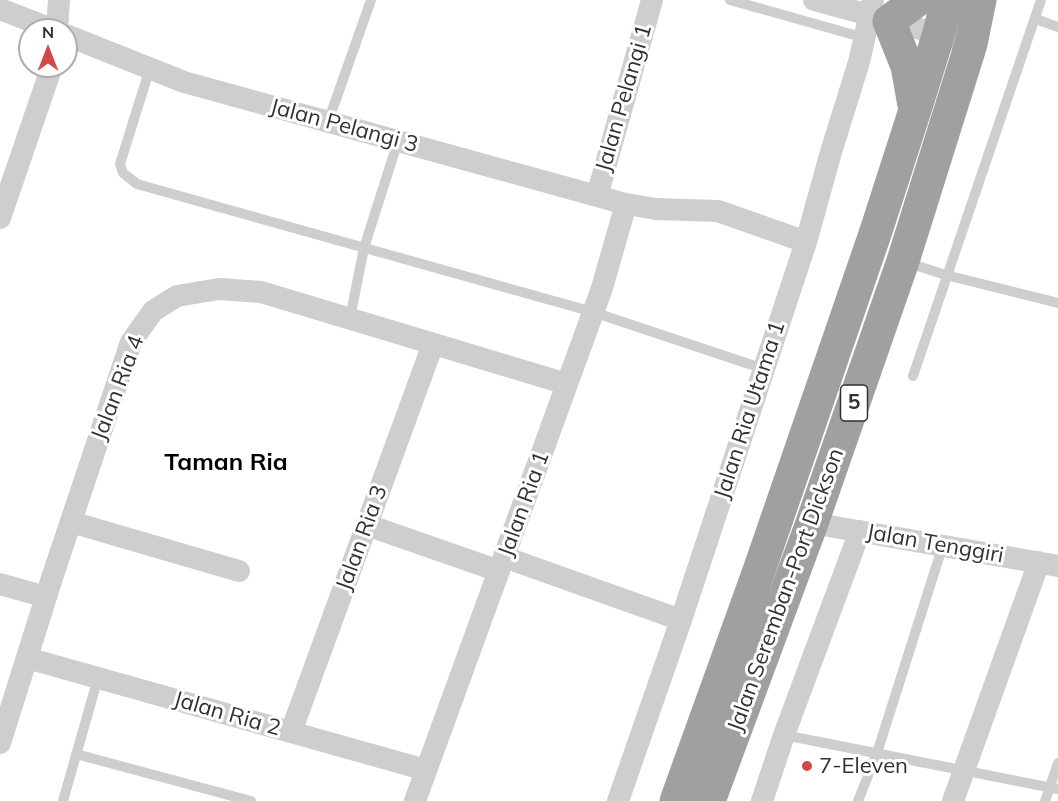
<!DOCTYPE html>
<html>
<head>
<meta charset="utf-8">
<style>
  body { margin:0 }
  #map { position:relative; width:1058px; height:801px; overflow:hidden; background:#fff; font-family:Mulish,sans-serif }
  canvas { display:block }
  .north { position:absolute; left:18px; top:18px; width:60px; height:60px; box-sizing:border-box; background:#fff; border:2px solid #adadad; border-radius:50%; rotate:0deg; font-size:16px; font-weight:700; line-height:24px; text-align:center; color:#313131 }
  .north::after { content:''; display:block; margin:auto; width:21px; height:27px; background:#d34847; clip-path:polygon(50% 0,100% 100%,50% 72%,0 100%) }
</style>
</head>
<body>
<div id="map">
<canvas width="1058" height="801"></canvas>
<div class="north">N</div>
</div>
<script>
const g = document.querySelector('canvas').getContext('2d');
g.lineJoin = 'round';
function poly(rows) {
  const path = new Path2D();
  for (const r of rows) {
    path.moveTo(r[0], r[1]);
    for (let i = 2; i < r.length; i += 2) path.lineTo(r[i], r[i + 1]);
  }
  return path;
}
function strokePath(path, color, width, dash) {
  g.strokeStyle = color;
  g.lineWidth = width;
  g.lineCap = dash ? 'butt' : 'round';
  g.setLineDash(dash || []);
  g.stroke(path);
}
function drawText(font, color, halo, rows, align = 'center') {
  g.font = font + ' Mulish,sans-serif';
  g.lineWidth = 6;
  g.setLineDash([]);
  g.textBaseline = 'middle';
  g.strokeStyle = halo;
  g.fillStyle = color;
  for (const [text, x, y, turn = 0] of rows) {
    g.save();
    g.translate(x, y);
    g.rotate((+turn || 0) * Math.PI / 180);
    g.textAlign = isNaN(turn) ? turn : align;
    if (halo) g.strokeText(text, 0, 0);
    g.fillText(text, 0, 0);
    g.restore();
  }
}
const service = poly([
  [730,0,865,38],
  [1036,19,1058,27],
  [150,68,120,164,123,173,137,184,593,312,764,369],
  [328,122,371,0],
  [905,262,946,275,1058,303],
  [350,318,364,248,398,141],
  [913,376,1041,0],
  [784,735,1058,789],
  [76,754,251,801],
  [63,801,98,678],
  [858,801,877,753,943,545],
  [1045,801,1058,763]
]);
const minor = poly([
  [814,0,953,38],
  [0,9,54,30],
  [57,30,59,0],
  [66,35,184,82,626,204,656,209,718,211,806,242],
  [597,196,652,0],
  [0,218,52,66],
  [71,522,239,571],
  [812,523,1058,566],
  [367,525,499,571],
  [504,557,681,620],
  [0,584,46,597],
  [27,658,426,770],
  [291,732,433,344],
  [0,743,52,578,131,342,153,311,177,296,219,289,261,292,567,384],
  [415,801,602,288,626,204],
  [618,801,681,620,806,242,831,152,859,62,873,0],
  [762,801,784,735,860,531],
  [953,801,1039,562]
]);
const trunk = poly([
  [914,105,907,66,889,21,918,0],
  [676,801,761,565,876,231,915,110,939,33,947,0],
  [709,801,812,523,903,261,971,44,980,0]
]);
const markers = [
  [807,766,6,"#d34847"]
];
const shields = [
  [854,403,27]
];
const shieldNames = [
  ["5",854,403]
];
const streetNames = [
  ["Jalan Pelangi 1",624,98,-74],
  ["Jalan Pelangi 3",344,126,15],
  ["Jalan Ria 4",118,388,-69],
  ["Jalan Ria Utama 1",750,410,-72],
  ["Jalan Ria 1",524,504,-70],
  ["Jalan Ria 3",362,538,-70],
  ["Jalan Tenggiri",935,544,10],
  ["Jalan Seremban-Port Dickson",786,590,-70],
  ["Jalan Ria 2",227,714,16]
];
const poiNames = [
  ["7-Eleven",819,766]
];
const neighbourhoodNames = [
  ["Taman Ria",226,463]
];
strokePath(service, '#cecece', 10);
strokePath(minor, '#cecece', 22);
strokePath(trunk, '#a0a0a0', 33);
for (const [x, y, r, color] of markers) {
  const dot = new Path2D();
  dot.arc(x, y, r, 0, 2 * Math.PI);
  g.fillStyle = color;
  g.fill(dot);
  strokePath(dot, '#fff', 2);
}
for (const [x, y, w] of shields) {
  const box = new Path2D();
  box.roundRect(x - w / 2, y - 18, w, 36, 4.5);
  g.fillStyle = '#fff';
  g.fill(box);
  strokePath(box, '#313131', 1.5);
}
drawText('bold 21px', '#313131', null, shieldNames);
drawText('22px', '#313131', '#fff', streetNames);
drawText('22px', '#313131', '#fff', poiNames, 'left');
drawText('bold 24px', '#000', '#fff', neighbourhoodNames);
</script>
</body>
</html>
